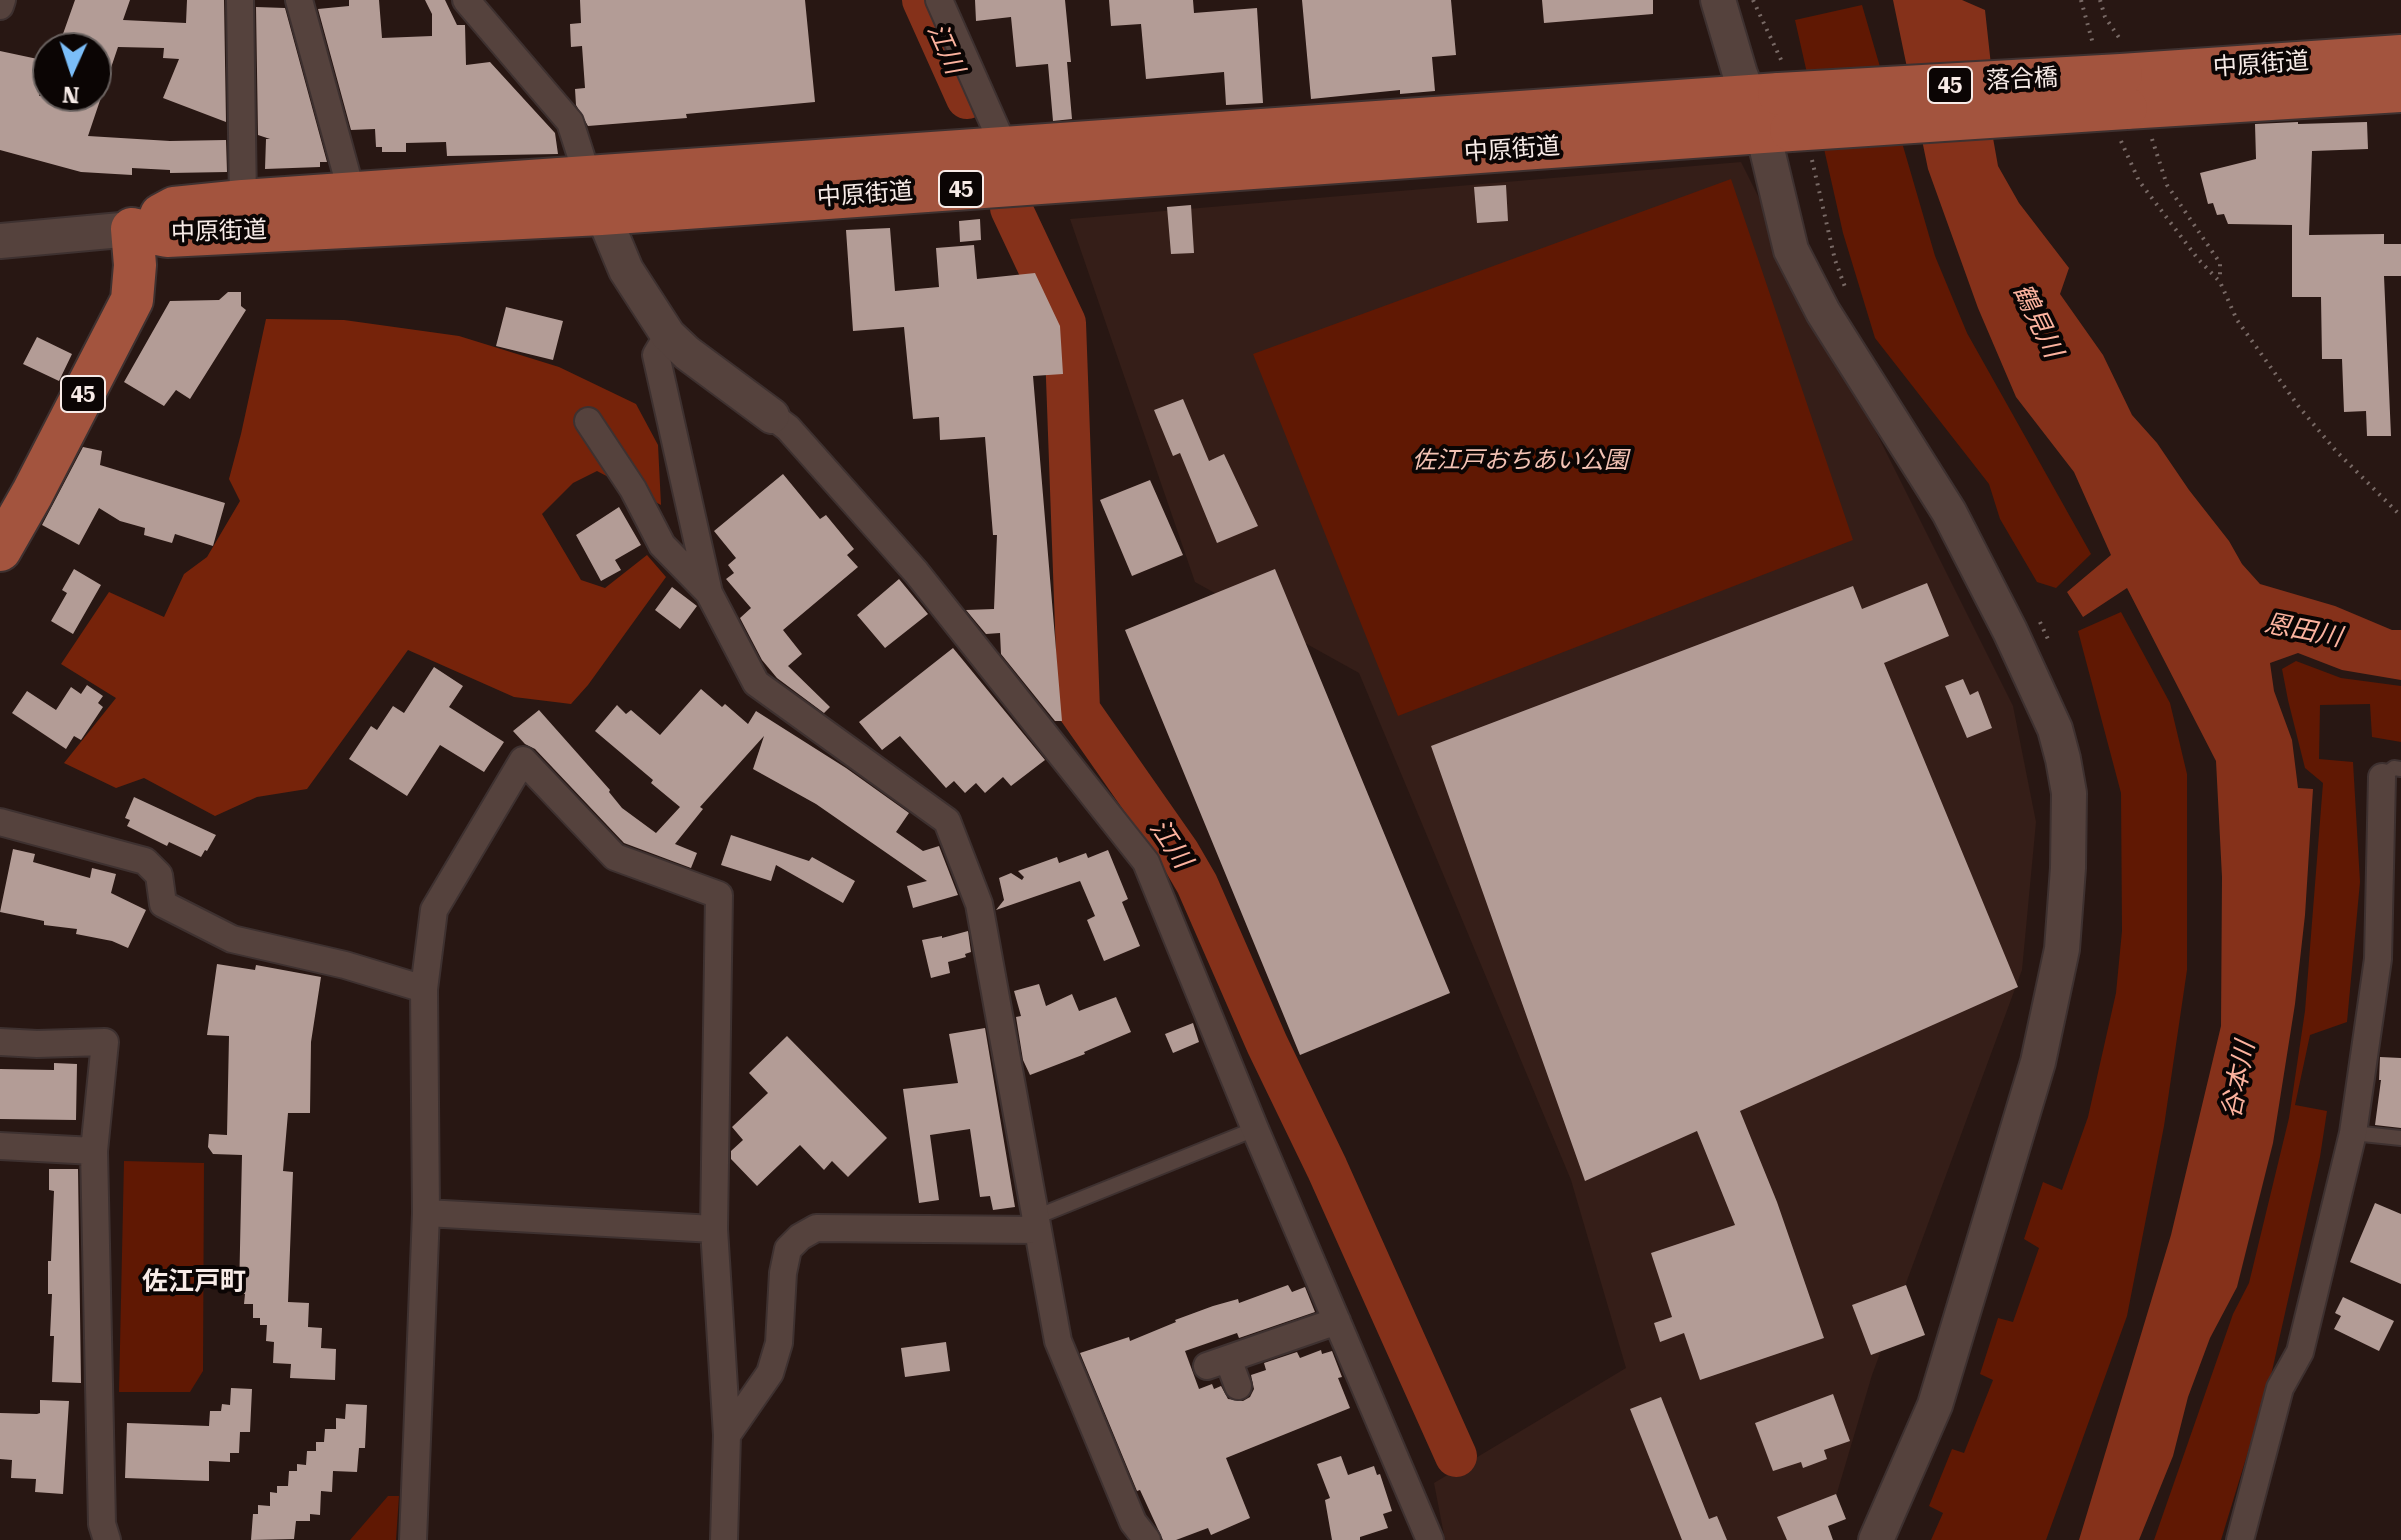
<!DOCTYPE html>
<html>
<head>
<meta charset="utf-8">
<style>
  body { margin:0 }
  #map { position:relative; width:2401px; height:1540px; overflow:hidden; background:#281713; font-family:"Roboto Serif",serif }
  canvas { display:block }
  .north { position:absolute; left:32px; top:32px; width:80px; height:80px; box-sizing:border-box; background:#0b0504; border:2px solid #69615f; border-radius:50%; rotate:183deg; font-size:22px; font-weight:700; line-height:32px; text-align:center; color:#f7ebe7 }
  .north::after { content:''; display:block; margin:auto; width:28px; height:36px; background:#7bbef9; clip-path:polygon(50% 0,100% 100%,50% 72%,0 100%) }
</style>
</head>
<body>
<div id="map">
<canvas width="2401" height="1540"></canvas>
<div class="north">N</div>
</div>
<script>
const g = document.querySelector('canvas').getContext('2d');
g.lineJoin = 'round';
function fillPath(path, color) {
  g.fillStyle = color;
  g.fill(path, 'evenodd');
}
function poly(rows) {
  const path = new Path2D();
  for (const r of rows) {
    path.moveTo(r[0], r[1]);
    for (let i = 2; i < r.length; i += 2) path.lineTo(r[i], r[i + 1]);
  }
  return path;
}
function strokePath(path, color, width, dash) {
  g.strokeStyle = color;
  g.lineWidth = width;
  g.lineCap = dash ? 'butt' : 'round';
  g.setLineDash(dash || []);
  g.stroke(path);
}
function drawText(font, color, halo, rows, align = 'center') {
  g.font = font + ' "Roboto Serif","Noto Sans JP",serif';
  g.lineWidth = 8;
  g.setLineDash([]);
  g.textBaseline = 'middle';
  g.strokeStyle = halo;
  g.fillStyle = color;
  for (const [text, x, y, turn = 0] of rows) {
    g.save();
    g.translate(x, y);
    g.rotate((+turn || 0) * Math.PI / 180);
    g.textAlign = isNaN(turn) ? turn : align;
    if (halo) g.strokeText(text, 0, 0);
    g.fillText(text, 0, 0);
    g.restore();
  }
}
const built = poly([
  [1741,162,2013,706,2036,822,2022,970,1872,1375,1823,1540,1445,1540,1434,1483,1626,1368,1571,1180,1359,673,1195,582,1070,219]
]);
const green = poly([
  [1862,5,1935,256,1967,333,2091,554,2056,588,2037,582,2000,519,1989,484,1875,338,1843,233,1795,20],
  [1731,179,1853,540,1398,716,1253,354],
  [2121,612,2170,703,2187,774,2187,970,2164,1126,2127,1316,2046,1540,1931,1540,1943,1513,1929,1506,1952,1449,1964,1453,1993,1380,1980,1374,1998,1318,2013,1322,2039,1248,2024,1239,2043,1182,2062,1190,2088,1117,2116,993,2122,931,2121,793,2078,631],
  [2296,661,2341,678,2401,686,2401,742,2372,737,2370,704,2320,705,2319,759,2353,762,2360,882,2347,1022,2310,1035,2295,1105,2327,1111,2320,1157,2270,1380,2221,1540,2154,1540,2233,1314,2249,1283,2289,1118,2305,1011,2323,783,2305,768,2288,700,2282,669],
  [124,1161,204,1163,203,1371,190,1392,119,1392],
  [388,1496,399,1496,396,1540,350,1540]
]);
const forest = poly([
  [266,319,344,320,459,336,559,367,636,404,658,445,661,505,597,471,573,483,542,514,581,580,605,588,647,555,666,577,588,685,571,704,514,697,408,650,307,789,257,797,215,816,144,778,116,788,64,763,116,698,61,664,109,592,164,617,184,574,207,557,240,501,229,479,241,434]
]);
const water = poly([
  [1893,0,1962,0,1985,10,1995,102,1993,138,1998,166,2019,203,2069,268,2060,294,2103,355,2132,415,2157,443,2189,490,2229,541,2242,564,2260,584,2335,606,2392,630,2401,630,2401,680,2342,670,2298,653,2270,663,2274,691,2292,740,2298,788,2313,789,2305,915,2295,1004,2273,1143,2237,1287,2210,1338,2188,1397,2173,1456,2139,1540,2079,1540,2171,1235,2221,1026,2222,877,2216,761,2127,588,2083,617,2067,592,2111,555,2074,472,2016,397,1978,308,1928,169]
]);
const river = poly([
  [923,0,967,98],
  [1011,208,1065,323,1079,710,1179,853,1197,884,1267,1044,1327,1168,1456,1456]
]);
const building = poly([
  [75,0,130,0,123,20,186,23,187,0,224,0,226,122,163,98,179,59,163,58,164,48,118,47,88,136,170,141,226,140,227,172,170,173,170,170,132,168,132,175,81,172,0,150,0,51,47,61,39,96,96,96,96,48,58,48],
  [349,0,379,0,382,38,432,36,432,14,425,0,445,0,457,25,465,25,466,65,490,62,555,133,558,154,447,156,446,142,406,143,406,152,382,152,382,147,376,147,375,129,351,130,318,9,349,6],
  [580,0,805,0,815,102,686,114,687,118,588,126,576,105,575,89,585,88,582,46,571,47,570,24,581,23],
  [975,0,1065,0,1071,62,1067,62,1072,119,1053,121,1048,64,1016,67,1011,17,976,21],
  [1109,0,1193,0,1194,13,1257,8,1263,103,1226,105,1224,72,1146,79,1141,24,1111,26],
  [1302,0,1451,0,1456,55,1432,57,1435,91,1400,94,1400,90,1311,99],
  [1542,0,1653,0,1653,14,1544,23],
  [256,7,285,8,327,162,320,162,320,167,265,169,266,139,270,139,258,135],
  [2298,122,2298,124,2367,122,2368,149,2312,151,2309,235,2384,234,2384,244,2401,244,2401,276,2384,276,2391,436,2367,436,2366,411,2344,412,2342,359,2322,359,2321,297,2292,297,2292,225,2228,224,2224,214,2217,215,2213,203,2208,204,2200,173,2256,159,2255,124],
  [1506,185,1508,221,1477,223,1474,187],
  [1191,205,1194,253,1171,254,1167,207],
  [980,219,981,240,960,242,959,221],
  [890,228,895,291,939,287,936,248,974,245,977,279,1035,273,1060,326,1063,374,1033,376,1062,721,1055,721,1001,654,1000,633,986,634,966,610,994,609,997,535,993,535,985,437,940,440,939,417,913,419,904,327,853,331,846,230],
  [228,292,241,292,241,306,246,310,190,399,176,390,164,406,124,382,170,301,219,300],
  [506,307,563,321,553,360,496,346],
  [37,337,72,354,59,381,23,364],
  [1183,399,1209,461,1224,454,1258,526,1217,543,1180,453,1173,456,1154,410],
  [83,447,102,451,100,465,225,503,213,546,175,534,172,543,144,535,145,528,120,521,99,508,79,545,42,525],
  [783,474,820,519,826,515,854,549,847,555,858,567,783,630,802,654,788,666,830,707,824,713,777,678,762,660,740,618,751,608,726,579,734,573,728,565,736,558,714,531],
  [1150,480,1183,555,1132,576,1100,500],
  [619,507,641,545,615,560,621,570,601,581,576,535],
  [74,569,101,585,73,634,51,621,67,593,62,590],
  [1275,569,1450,993,1300,1055,1125,630],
  [899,579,928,614,885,648,857,615],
  [1927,583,1949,636,1884,663,2018,987,1740,1111,1777,1202,1824,1338,1700,1380,1684,1333,1660,1342,1654,1323,1672,1317,1651,1253,1735,1225,1697,1131,1585,1181,1431,746,1853,586,1862,609],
  [672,587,697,606,680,629,655,610],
  [953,648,1045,760,1011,786,1003,777,985,793,976,783,965,793,954,781,946,788,900,736,882,750,859,722],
  [434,667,463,686,449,707,504,742,484,772,440,745,407,796,349,759,371,726,377,730,393,706,404,713],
  [1963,679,1970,695,1978,691,1992,728,1967,738,1945,686],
  [87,685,103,696,98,703,103,707,81,740,74,736,66,749,12,713,27,691,56,710,71,687,81,694],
  [701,689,722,707,725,704,748,724,756,711,846,768,909,813,896,832,923,851,939,846,958,895,913,908,907,886,927,881,816,804,753,769,764,736,700,807,703,809,675,844,697,853,691,868,624,843,535,749,525,744,513,731,539,710,610,790,609,792,622,808,656,833,680,807,651,783,653,780,595,731,617,705,626,714,631,710,660,735],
  [134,797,216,835,207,851,205,850,201,857,169,842,167,846,127,826,130,820,125,818],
  [731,835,809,861,812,857,855,881,843,903,776,865,771,881,721,865],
  [13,849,35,854,33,862,90,878,92,868,116,874,111,893,146,910,128,948,112,941,76,934,77,929,44,925,44,921,0,912],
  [1108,850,1128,899,1122,902,1140,946,1104,961,1087,920,1095,916,1080,881,996,910,1004,900,999,878,1011,873,1022,880,1024,877,1018,871,1057,857,1059,863,1086,853,1088,858],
  [968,931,971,952,965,954,966,957,948,962,950,973,931,978,922,940,942,936,942,938],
  [217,964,255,970,256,965,321,977,311,1042,310,1113,288,1113,283,1171,293,1172,288,1302,309,1303,308,1327,322,1328,321,1348,336,1349,335,1380,290,1378,291,1364,273,1363,274,1342,266,1341,267,1325,260,1325,260,1318,253,1318,253,1304,244,1304,245,1294,239,1294,242,1155,213,1154,208,1147,209,1134,227,1135,229,1036,207,1035],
  [1039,984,1046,1006,1072,994,1079,1011,1116,997,1131,1032,1084,1052,1085,1054,1030,1075,1023,1060,1016,1017,1021,1016,1014,991],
  [1193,1023,1199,1042,1173,1053,1165,1034],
  [985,1028,1015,1207,993,1210,990,1196,980,1197,970,1129,930,1135,939,1200,919,1203,903,1089,958,1083,949,1034],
  [787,1036,887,1138,848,1177,832,1161,824,1170,800,1145,757,1186,731,1159,731,1151,743,1140,732,1127,768,1093,749,1073],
  [2380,1057,2401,1058,2401,1128,2375,1125,2381,1080,2379,1080],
  [54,1063,77,1064,76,1120,0,1119,0,1069,54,1070],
  [49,1169,78,1169,81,1383,52,1382,54,1336,50,1336,52,1294,48,1294,48,1261,51,1261,54,1191,49,1190],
  [2375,1203,2401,1214,2401,1284,2350,1262],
  [1288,1285,1292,1292,1305,1287,1315,1312,1239,1338,1237,1333,1185,1351,1199,1389,1212,1384,1214,1389,1221,1386,1228,1399,1243,1401,1250,1397,1254,1389,1251,1375,1266,1370,1264,1363,1297,1352,1300,1358,1321,1350,1322,1354,1332,1351,1342,1377,1338,1378,1350,1408,1226,1458,1250,1518,1211,1535,1208,1528,1176,1540,1163,1540,1140,1490,1137,1491,1080,1353,1129,1337,1130,1341,1176,1322,1175,1320,1213,1306,1238,1299,1239,1303],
  [1906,1285,1925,1335,1871,1355,1852,1305],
  [2343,1297,2394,1321,2379,1351,2334,1329,2341,1316,2335,1313],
  [946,1342,950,1371,905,1377,901,1348],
  [231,1388,252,1389,250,1432,240,1432,239,1453,230,1453,230,1462,209,1461,209,1481,125,1478,127,1423,209,1426,210,1411,221,1411,222,1404,230,1405],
  [1833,1394,1850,1441,1824,1450,1827,1459,1803,1468,1801,1462,1773,1471,1755,1423],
  [1661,1397,1709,1519,1717,1516,1727,1540,1682,1540,1630,1409],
  [40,1400,69,1401,63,1494,35,1492,36,1479,11,1478,12,1460,0,1459,0,1413,37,1414,40,1413],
  [346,1404,367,1405,365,1448,359,1448,357,1472,333,1471,332,1492,321,1491,320,1515,310,1514,310,1521,296,1521,294,1539,251,1540,253,1514,258,1514,258,1505,270,1506,270,1492,277,1493,277,1486,288,1486,289,1471,297,1471,297,1464,306,1465,307,1451,316,1451,316,1442,324,1442,325,1429,336,1429,336,1418,345,1419],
  [1341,1456,1348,1475,1374,1466,1377,1475,1380,1474,1392,1511,1383,1514,1388,1528,1360,1537,1360,1540,1332,1540,1325,1500,1330,1498,1317,1464],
  [1836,1494,1846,1519,1828,1526,1833,1540,1787,1540,1777,1517]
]);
const path = poly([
  [1753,0,1783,64],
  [2081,0,2093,44],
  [2100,0,2105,17,2122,42],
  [2152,139,2167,185,2220,263,2220,280],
  [2121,141,2139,181,2198,259,2220,282,2237,320,2299,407,2336,451,2401,516],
  [1812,160,1835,260,1845,287],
  [2040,622,2048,639]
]);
const service = poly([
  [2382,777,2394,768,2401,769],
  [2353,1133,2401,1138],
  [1036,1217,1255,1129]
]);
const minor = poly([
  [240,0,243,201],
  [299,0,352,194],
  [466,0,570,122,588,178],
  [939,0,1005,149],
  [0,6,2,0],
  [668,335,656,355,709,593,756,683,947,821,979,904,1058,1341,1133,1522,1147,1540],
  [772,416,788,428,916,572,1146,862,1255,1129,1430,1540],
  [588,421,633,489,662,545,707,591],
  [0,822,145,861,159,875,163,904,232,939,345,965,424,989],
  [0,1042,37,1044,105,1042,94,1151,102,1524,107,1540],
  [0,1146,94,1151],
  [426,1213,714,1229],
  [1228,1359,1238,1386],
  [1207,1366,1337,1321],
  [727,1435,770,1373,779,1343,783,1273,788,1249,800,1237,816,1228,1037,1230],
  [413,1540,426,1213,424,989,434,910,523,760,615,857,719,895,714,1229,727,1435,724,1540],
  [2240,1540,2280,1388,2300,1352,2353,1133,2378,959,2382,777]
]);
const tertiary = poly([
  [1718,0,1740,74,1763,133,1791,250,1823,312,1949,512,2010,631,2055,729,2063,759,2069,793,2068,868,2062,949,2038,1062,1935,1405,1876,1540],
  [594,193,626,270,668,335,687,353,772,416],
  [0,241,132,229]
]);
const primary = poly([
  [2121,75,2401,56],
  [2126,108,2401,91],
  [161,215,174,208,243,201,1779,94],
  [132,229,167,236,601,214,1791,130],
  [0,550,32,494,132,300,135,265,132,229]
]);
const primaryBridge = poly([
  [1779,94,2121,75],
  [1791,130,2126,108]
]);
const shields = [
  [1950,85,44],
  [961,189,44],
  [83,394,44]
];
const shieldNames = [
  ["45",1950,85],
  ["45",961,189],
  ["45",83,394]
];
const streetNames = [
  ["中原街道",2261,65,-4],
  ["落合橋",2022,80,-3],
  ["中原街道",1512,150,-4],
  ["中原街道",865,195,-4],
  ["中原街道",219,232,-2]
];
const parkNames = [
  ["佐江戸おちあい公園",1520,461]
];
const waterNames = [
  ["江川",945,49,66],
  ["鶴見川",2037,321,64],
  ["恩田川",2303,631,11],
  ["江川",1170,844,56],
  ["谷本川",2239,1080,-79]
];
const neighbourhoodNames = [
  ["佐江戸町",194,1282]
];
fillPath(built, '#351e18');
fillPath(green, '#601803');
fillPath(forest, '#76230a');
fillPath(water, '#85311a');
strokePath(river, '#85311a', 42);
fillPath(building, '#b39c96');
strokePath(service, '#3e3130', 18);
strokePath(minor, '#3e3130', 30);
strokePath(tertiary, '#3e3130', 38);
strokePath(primary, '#3e3130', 46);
strokePath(path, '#786965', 4, [2, 6]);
strokePath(service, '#55423d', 14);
strokePath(minor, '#55423d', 26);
strokePath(tertiary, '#55423d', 34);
strokePath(primary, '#a3543e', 42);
strokePath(primaryBridge, '#3e3130', 46, []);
strokePath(primaryBridge, '#a3543e', 42);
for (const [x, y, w] of shields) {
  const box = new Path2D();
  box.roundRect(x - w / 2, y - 18, w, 36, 6);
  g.fillStyle = '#0b0504';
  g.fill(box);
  strokePath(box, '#f7ebe7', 2);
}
drawText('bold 22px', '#f7ebe7', null, shieldNames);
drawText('24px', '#f7ebe7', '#0b0504', streetNames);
drawText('italic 24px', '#f3c2b4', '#0b0504', parkNames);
drawText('italic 26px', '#fcb39f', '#0b0504', waterNames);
drawText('bold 26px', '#f7ebe7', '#0b0504', neighbourhoodNames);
</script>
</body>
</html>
